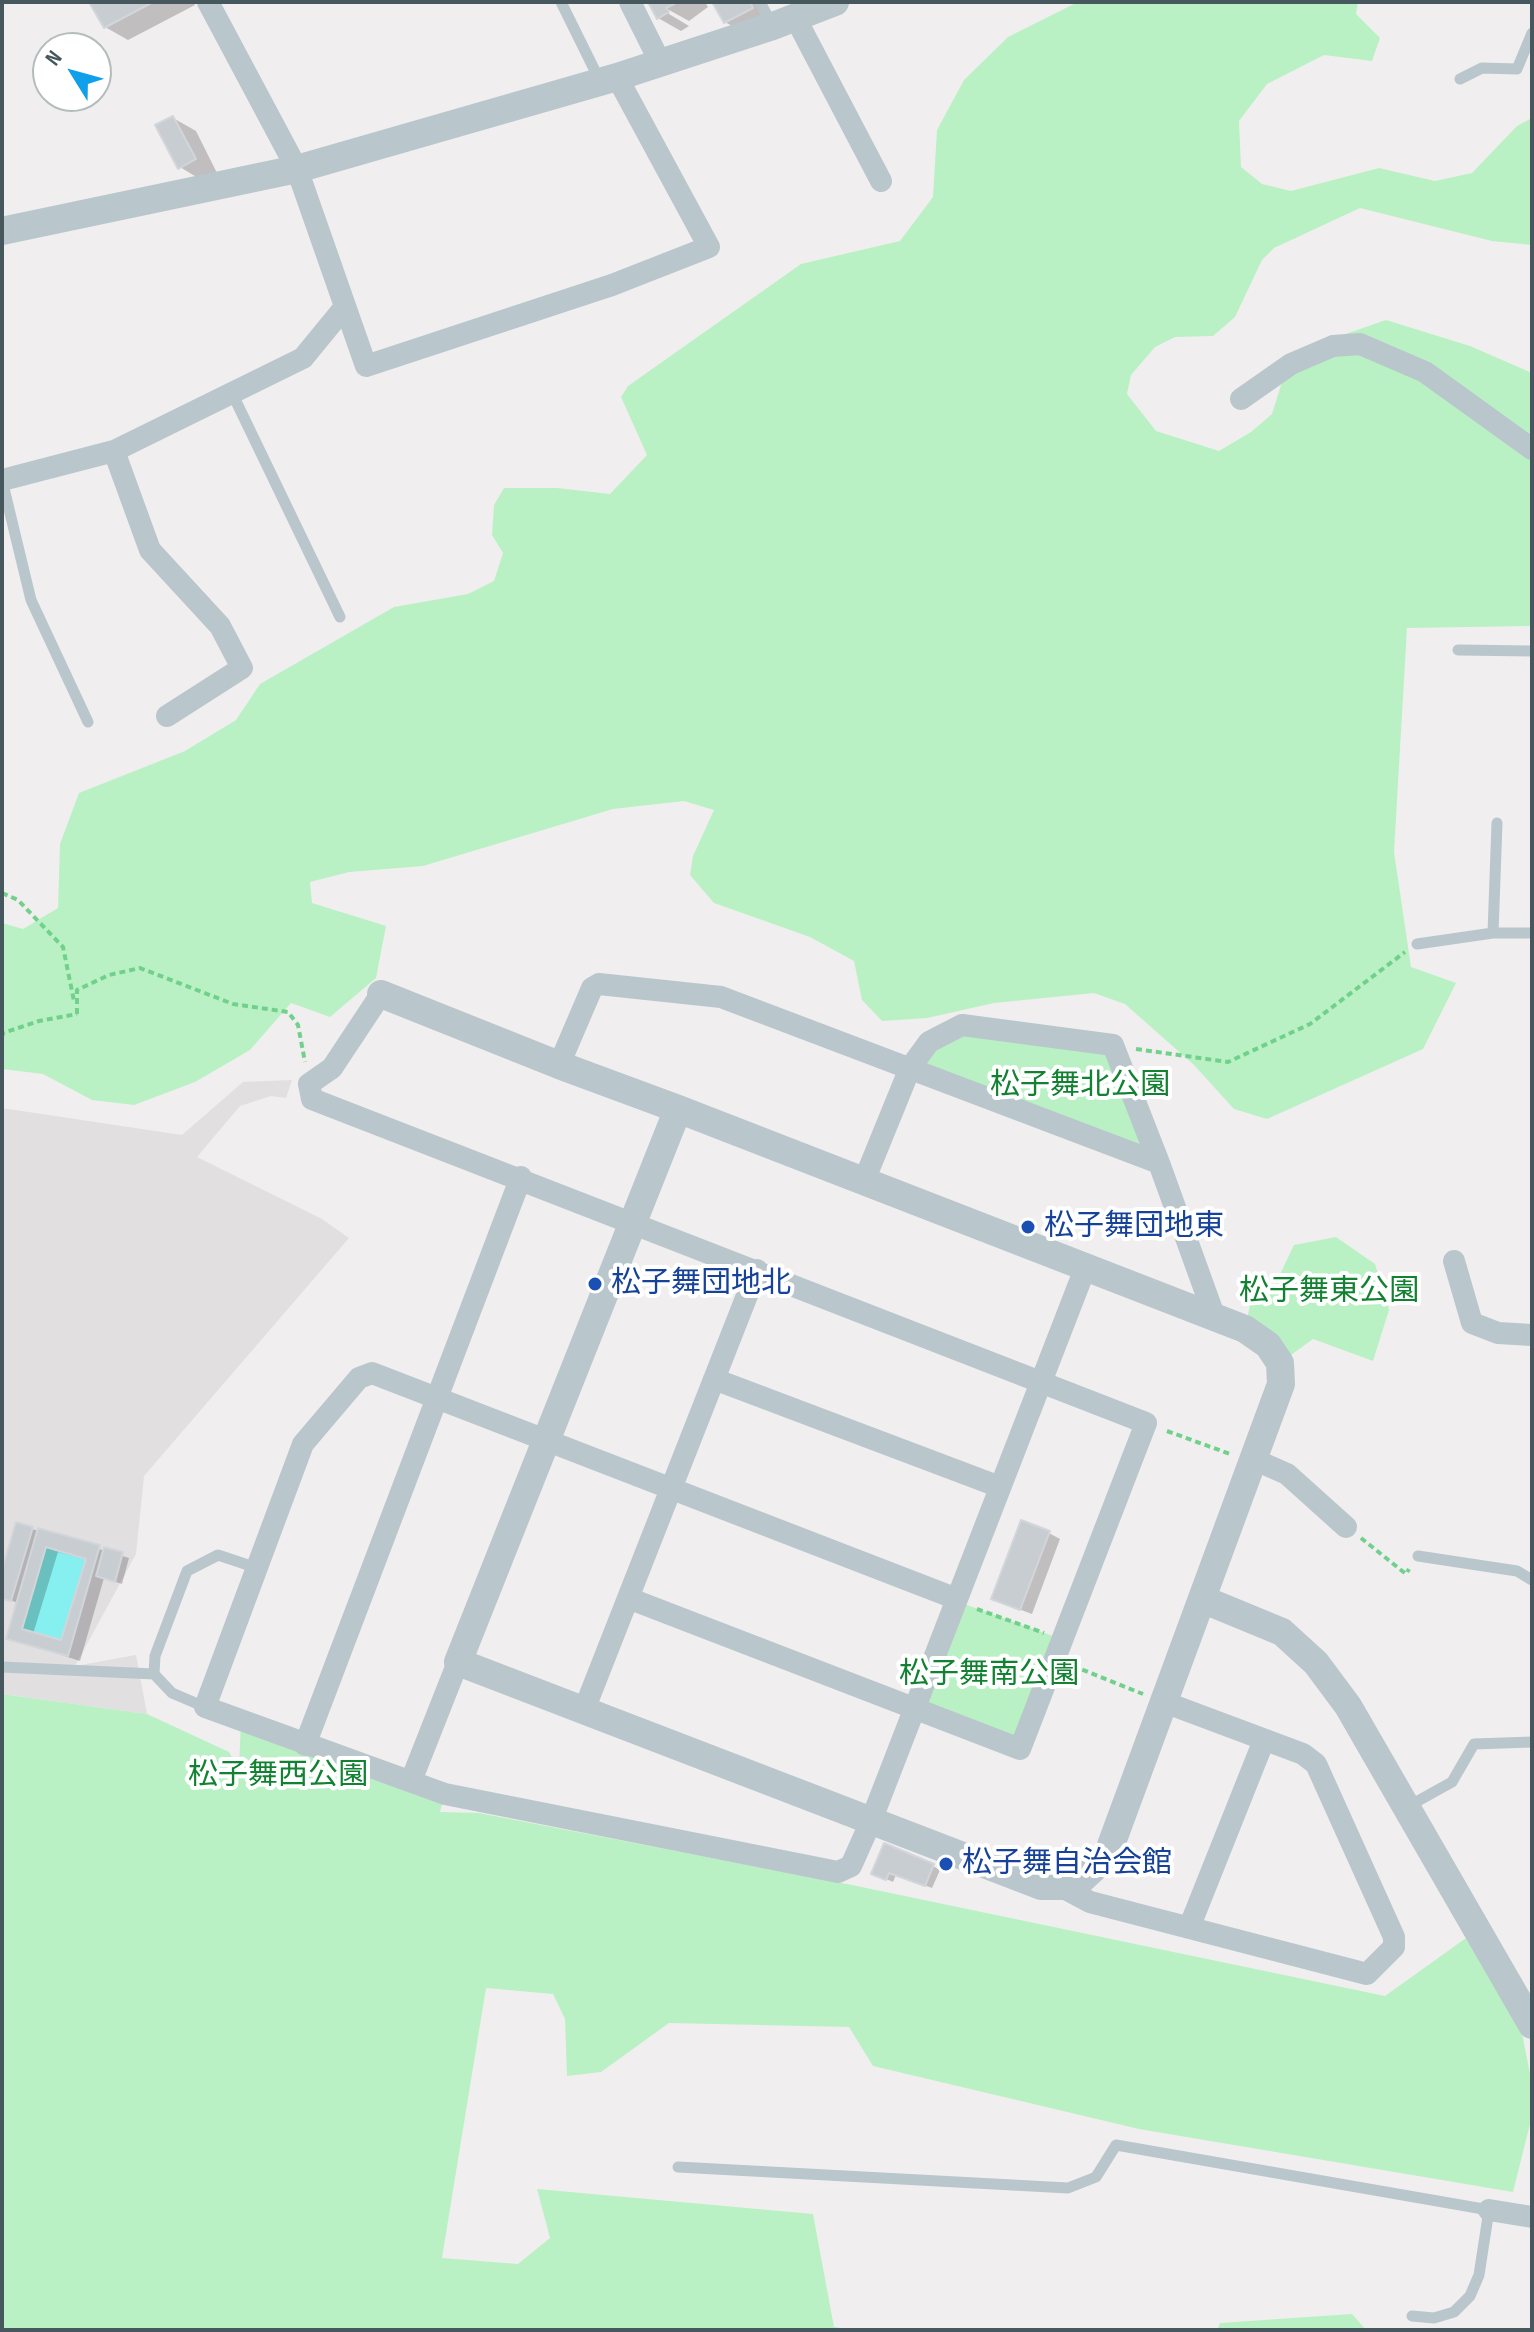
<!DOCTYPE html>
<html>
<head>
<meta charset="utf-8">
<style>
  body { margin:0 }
  #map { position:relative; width:1534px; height:2332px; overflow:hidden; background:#f1eeef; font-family:"Sofia Sans Condensed",sans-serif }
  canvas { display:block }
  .frame { position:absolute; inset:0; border:4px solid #46575d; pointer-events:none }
  .north { position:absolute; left:32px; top:32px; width:80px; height:80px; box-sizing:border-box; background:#fff; border:2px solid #b5bcbe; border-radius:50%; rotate:307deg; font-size:22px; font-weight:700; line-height:32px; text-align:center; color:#46575d }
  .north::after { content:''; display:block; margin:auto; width:28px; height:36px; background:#109fea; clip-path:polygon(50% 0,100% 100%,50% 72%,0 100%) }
</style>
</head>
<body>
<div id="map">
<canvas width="1534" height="2332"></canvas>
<div class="frame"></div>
<div class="north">N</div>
</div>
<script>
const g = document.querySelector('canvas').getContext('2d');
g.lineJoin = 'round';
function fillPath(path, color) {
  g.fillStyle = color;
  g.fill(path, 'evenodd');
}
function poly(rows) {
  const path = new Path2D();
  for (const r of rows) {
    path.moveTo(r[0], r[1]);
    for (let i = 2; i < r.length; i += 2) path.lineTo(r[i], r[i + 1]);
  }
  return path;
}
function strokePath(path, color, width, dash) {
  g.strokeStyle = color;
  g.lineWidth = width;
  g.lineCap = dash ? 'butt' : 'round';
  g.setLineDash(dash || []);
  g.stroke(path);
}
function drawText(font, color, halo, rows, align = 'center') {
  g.font = font + ' "Sofia Sans Condensed","Noto Sans JP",sans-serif';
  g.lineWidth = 8;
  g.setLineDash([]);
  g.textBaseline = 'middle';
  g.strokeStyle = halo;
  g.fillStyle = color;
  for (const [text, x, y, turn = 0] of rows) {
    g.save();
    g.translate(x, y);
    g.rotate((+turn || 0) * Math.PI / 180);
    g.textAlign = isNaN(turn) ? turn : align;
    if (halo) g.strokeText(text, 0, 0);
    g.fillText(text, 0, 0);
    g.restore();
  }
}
const education = poly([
  [292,1080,286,1098,271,1096,240,1106,197,1157,322,1219,349,1238,144,1476,136,1554,75,1666,136,1655,147,1714,2,1694,2,1108,182,1135,243,1082]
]);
const green = poly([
  [1078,2,1358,2,1356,14,1380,38,1372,61,1324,55,1267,84,1239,121,1241,167,1262,184,1291,191,1379,168,1435,181,1472,173,1517,126,1532,118,1532,245,1492,241,1360,208,1274,248,1262,260,1235,317,1213,336,1175,337,1155,347,1131,375,1127,394,1156,431,1219,451,1251,432,1272,414,1282,382,1305,348,1386,320,1470,346,1532,373,1532,626,1407,628,1394,852,1411,967,1456,983,1423,1049,1267,1119,1234,1109,1194,1065,1125,1004,1094,993,994,1003,927,1018,882,1021,862,1000,854,961,810,937,714,903,690,875,693,856,714,810,684,801,613,809,423,866,349,872,310,882,312,903,386,926,376,978,330,1017,291,1003,250,1050,195,1082,134,1105,92,1100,43,1074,2,1069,2,923,23,929,58,908,60,844,79,793,185,751,236,720,260,684,394,607,468,594,494,581,503,553,492,535,494,505,504,488,557,488,610,494,647,455,621,397,628,386,801,264,900,241,933,197,937,130,964,80,1008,37],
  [962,1025,1113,1045,1159,1163,910,1068],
  [1336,1237,1375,1264,1389,1310,1373,1361,1313,1339,1280,1363,1245,1329,1252,1295,1273,1289,1294,1245],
  [956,1601,1064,1640,1020,1749,914,1710],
  [2,1694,147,1714,229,1752,239,1770,241,1720,445,1794,440,1812,479,1813,852,1885,1385,1996,1466,1938,1522,2033,1532,2084,1532,2116,1513,2192,1139,2129,873,2066,849,2027,669,2023,601,2072,567,2076,565,2019,553,1994,486,1988,442,2258,518,2264,550,2238,537,2189,813,2214,834,2327,858,2330,2,2330],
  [1352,2314,1366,2330,1217,2330,1220,2323]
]);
const water = poly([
  [46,1547,86,1559,61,1640,22,1629]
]);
const shadow = poly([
  [91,2,193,2,195,5,128,40,105,27],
  [650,2,705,2,708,7,689,21,669,10,669,14,689,26,681,31,658,18],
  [714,2,764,2,775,21,748,35,725,22],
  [173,118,196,131,217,173,203,181,180,167],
  [32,1529,129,1558,122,1584,104,1578,80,1661,8,1638,18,1603,2,1597,2,1561,6,1563],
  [58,1552,88,1560,63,1643,33,1634],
  [1049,1533,1060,1539,1032,1614,1005,1604],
  [933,1866,940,1870,932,1888,896,1875,893,1882,873,1873]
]);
const building = poly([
  [89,2,153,2,104,28,89,2],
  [648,2,672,2,674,4,666,8,669,12,657,19,648,2],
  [712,2,750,2,753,8,724,23,712,2],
  [173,116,196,159,178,169,155,125,173,116],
  [1021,1520,1050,1531,1020,1610,991,1599,1021,1520],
  [16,1522,33,1527,11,1601,2,1599,2,1570,16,1522],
  [38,1528,100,1545,68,1656,6,1639,38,1528],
  [46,1547,86,1559,61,1640,22,1629,46,1547],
  [104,1547,123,1552,115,1582,96,1576,104,1547],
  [884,1843,934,1864,925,1886,889,1873,886,1880,871,1874,884,1843]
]);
const path = poly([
  [2,893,18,900,63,947,74,1001],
  [77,1014,77,990,109,975,140,968,233,1004,288,1012,298,1025,305,1062],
  [2,1037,3,1033,39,1021,77,1014],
  [1136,1049,1228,1062,1310,1024,1405,952],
  [1167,1431,1230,1454],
  [1361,1538,1406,1574,1409,1569],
  [977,1609,1044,1633],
  [1073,1666,1143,1694]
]);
const service = poly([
  [561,2,600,81],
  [760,2,773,26],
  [1460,79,1482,68,1517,69,1532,33],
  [232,393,340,617],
  [2,480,31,600,88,722],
  [1458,650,1532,651],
  [1493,933,1497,823],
  [1417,944,1493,933,1532,933],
  [1418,1556,1517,1571,1532,1580],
  [2,1667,154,1674],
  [205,1707,172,1693,154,1674,155,1656,187,1571,218,1555,257,1568],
  [1407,1807,1452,1782,1474,1744,1532,1742],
  [678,2167,1068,2188,1096,2177,1116,2145,1489,2210,1479,2275,1470,2296,1454,2312,1434,2318,1412,2316]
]);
const minor = poly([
  [208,2,297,169,366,366,612,285,709,247,617,77],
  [630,2,660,62],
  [796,19,881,181],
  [1241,399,1291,364,1333,346,1360,344,1425,372,1532,449],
  [114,451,150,550,220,626,242,668,167,716],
  [2,480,114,451,303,358,344,308],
  [381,994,332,1068,309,1084,312,1099,1146,1423,1020,1749,628,1598],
  [559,1065,592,988,599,984,721,997,1159,1163,1215,1318],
  [864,1181,910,1068,929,1042,962,1025,1113,1045,1159,1163],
  [1454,1261,1472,1323,1498,1333,1532,1335],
  [714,1379,1000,1487],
  [1253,1459,1287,1474,1346,1527],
  [957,1599,372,1373,359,1378,303,1444,205,1707,445,1794,838,1872,851,1866,871,1821,1086,1266],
  [584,1710,757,1270],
  [305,1745,521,1177],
  [411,1781,458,1662],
  [1060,1886,1090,1902,1367,1974,1394,1947,1394,1937,1316,1764,1303,1754,1164,1702],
  [1189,1928,1264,1740],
  [1489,2210,1532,2217]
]);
const tertiary = poly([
  [2,231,297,169,617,77,773,26,835,2],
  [381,994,559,1065,678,1109,1245,1329,1268,1345,1280,1363,1281,1384,1107,1856,1081,1880,1060,1886,1041,1886,458,1662,678,1109],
  [1202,1599,1282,1632,1316,1663,1348,1706,1532,2025]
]);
const markers = [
  [1028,1227,8,"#1a4fb4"],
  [595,1284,8,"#1a4fb4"],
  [946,1864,8,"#1a4fb4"]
];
const parkNames = [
  ["松子舞北公園",1080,1086],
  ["松子舞東公園",1329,1292],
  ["松子舞南公園",989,1675],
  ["松子舞西公園",278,1776]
];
const transitNames = [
  ["松子舞団地東",1044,1227],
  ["松子舞団地北",611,1284],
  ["松子舞自治会館",962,1864]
];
fillPath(education, '#e2dfe1');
fillPath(green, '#baf1c4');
fillPath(water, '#85f0ef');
fillPath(shadow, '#0003');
fillPath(building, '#c8cdd1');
strokePath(building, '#d2d6da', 2);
strokePath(path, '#71d18c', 4, [6, 4]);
strokePath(service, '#b9c7cc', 11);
strokePath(minor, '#b9c7cc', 22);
strokePath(tertiary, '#b9c7cc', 28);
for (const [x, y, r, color] of markers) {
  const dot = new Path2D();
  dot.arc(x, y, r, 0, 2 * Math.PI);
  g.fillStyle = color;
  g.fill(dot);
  strokePath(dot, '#fff', 3);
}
drawText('30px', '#128232', '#fff', parkNames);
drawText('30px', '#164399', '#fff', transitNames, 'left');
</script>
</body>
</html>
